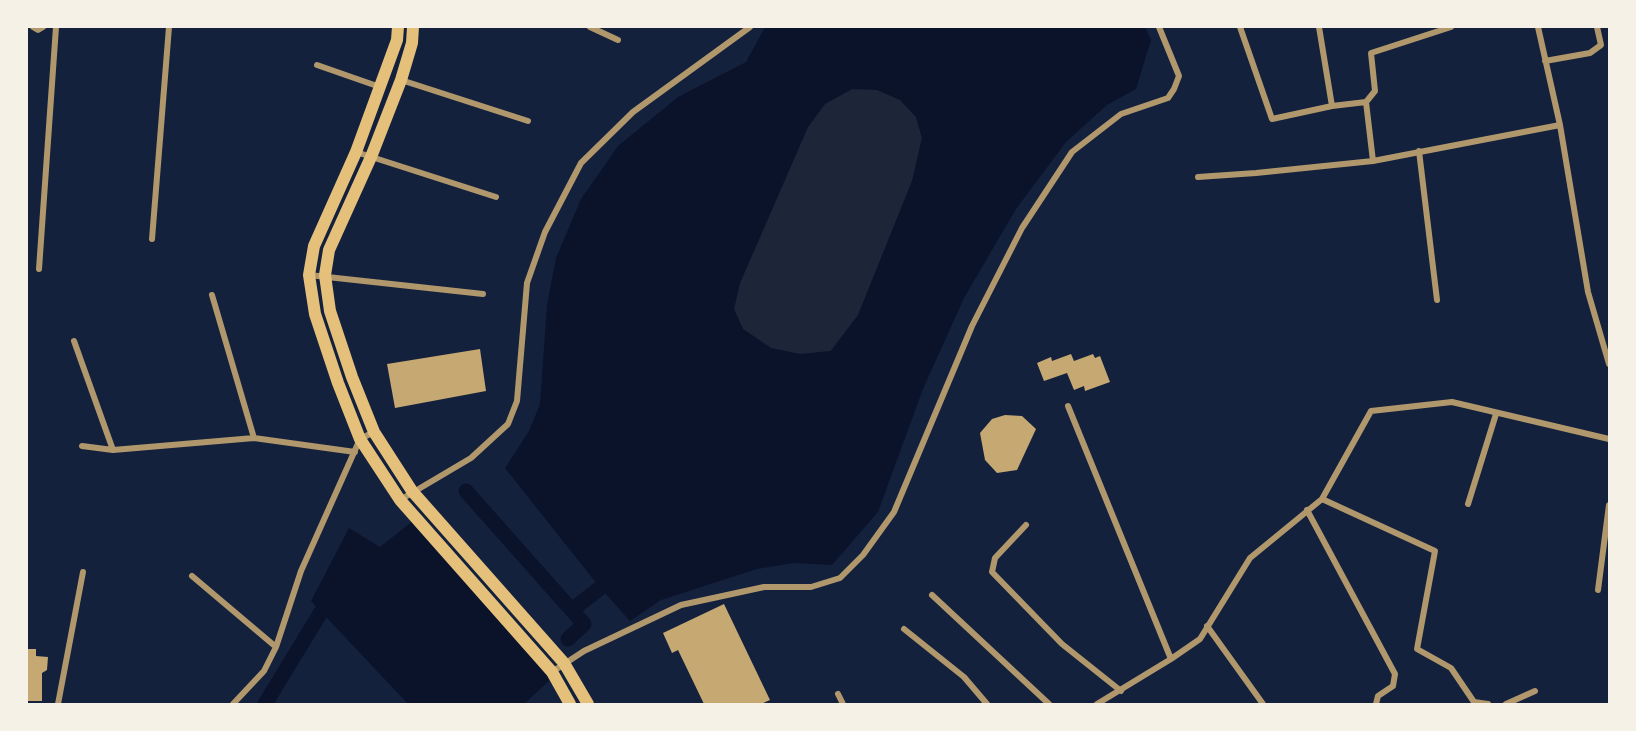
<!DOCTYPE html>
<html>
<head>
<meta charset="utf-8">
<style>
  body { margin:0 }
  #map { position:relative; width:1636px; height:731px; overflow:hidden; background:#14213d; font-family:Mulish,sans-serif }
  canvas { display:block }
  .frame { position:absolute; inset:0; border:28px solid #f6f1e7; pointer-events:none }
</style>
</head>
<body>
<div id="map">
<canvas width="1636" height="731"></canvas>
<div class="frame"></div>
</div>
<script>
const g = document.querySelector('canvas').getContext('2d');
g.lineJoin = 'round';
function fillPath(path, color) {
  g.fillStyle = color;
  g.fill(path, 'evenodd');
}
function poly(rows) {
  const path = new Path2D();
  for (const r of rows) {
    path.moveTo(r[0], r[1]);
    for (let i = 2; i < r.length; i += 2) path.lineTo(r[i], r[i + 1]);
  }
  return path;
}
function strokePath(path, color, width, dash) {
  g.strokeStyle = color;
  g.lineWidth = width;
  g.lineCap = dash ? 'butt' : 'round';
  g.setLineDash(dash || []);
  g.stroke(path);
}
const green = poly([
  [852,89,877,89,900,100,916,117,922,138,912,181,858,315,830,351,800,354,771,348,743,329,734,309,740,283,808,127,825,104]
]);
const water = poly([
  [765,27,1145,27,1151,40,1136,89,1107,105,1066,142,1016,209,964,298,923,389,878,512,832,565,795,563,757,569,661,600,630,621,597,584,505,468,529,431,540,404,547,305,556,258,581,199,618,146,678,97,746,62],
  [852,89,877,90,900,100,916,117,922,138,912,181,858,315,831,351,800,354,771,348,743,329,734,309,740,283,808,127,825,104],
  [414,520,551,679,524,704,408,704,311,601,349,528,380,547]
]);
const canal = poly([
  [466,491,584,624,568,639],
  [572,610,600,588],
  [265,704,321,612]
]);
const building = poly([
  [480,349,486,391,395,408,387,364],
  [1071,354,1074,361,1093,354,1095,358,1100,356,1110,382,1085,391,1084,386,1074,390,1067,373,1044,381,1037,363,1051,357,1052,361],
  [1005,415,1022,416,1036,429,1017,470,997,473,985,460,980,433,992,419],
  [724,604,770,700,761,704,704,704,678,650,672,653,663,633],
  [27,649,36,649,36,656,48,657,47,670,42,673,42,701,27,701]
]);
const minor = poly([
  [33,27,38,30,43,27],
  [590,27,618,40],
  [1240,27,1272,119,1332,106,1366,102,1375,91,1371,53,1451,27],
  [1319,27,1332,106],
  [1538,27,1560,125,1588,292,1609,364],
  [1545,61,1590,53,1601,45,1597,27],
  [317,65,380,87],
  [401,80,528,121],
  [1366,102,1373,161],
  [1419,151,1437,300],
  [356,152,496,197],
  [1198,177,1256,173,1373,161,1560,125],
  [152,239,169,27],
  [39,269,56,27],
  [309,275,483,294],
  [212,295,254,438],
  [74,341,113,450],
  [1068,406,1171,659],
  [82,446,113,450,254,438,355,452],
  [1322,499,1435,551,1417,649,1451,668,1474,702,1488,704],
  [400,500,471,458,508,424,517,401,527,283,545,232,581,163,633,112,750,27],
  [1468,504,1496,414],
  [1307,510,1395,674,1393,686,1378,696,1376,704],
  [1026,525,995,558,992,572,1062,644,1121,691],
  [192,576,276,647],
  [1598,590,1609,505],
  [932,595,1049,704],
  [1207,626,1263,704],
  [904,629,964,677,987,704],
  [552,672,584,651,681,605,764,587,811,587,840,578,863,555,894,512,972,326,1022,228,1072,152,1121,114,1168,98,1174,89,1179,76,1159,27],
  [838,694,843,704],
  [58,704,83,572],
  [233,704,264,671,276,647,301,571,360,439,374,432],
  [1097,704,1171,659,1200,639,1250,558,1322,499,1371,411,1452,402,1609,439],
  [1506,704,1535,691]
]);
const primary = poly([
  [398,27,397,40,356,152,314,246,309,275,315,314,338,383,360,439,400,500,552,672,570,704],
  [413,27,412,43,401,80,371,157,329,250,325,275,330,311,352,377,374,432,412,491,564,663,588,704]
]);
fillPath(green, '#1d2539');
fillPath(water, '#0b132b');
strokePath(canal, '#0b132b', 15);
fillPath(building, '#c6a872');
strokePath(minor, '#b1986c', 6);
strokePath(primary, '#e5c07b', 12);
</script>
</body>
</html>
